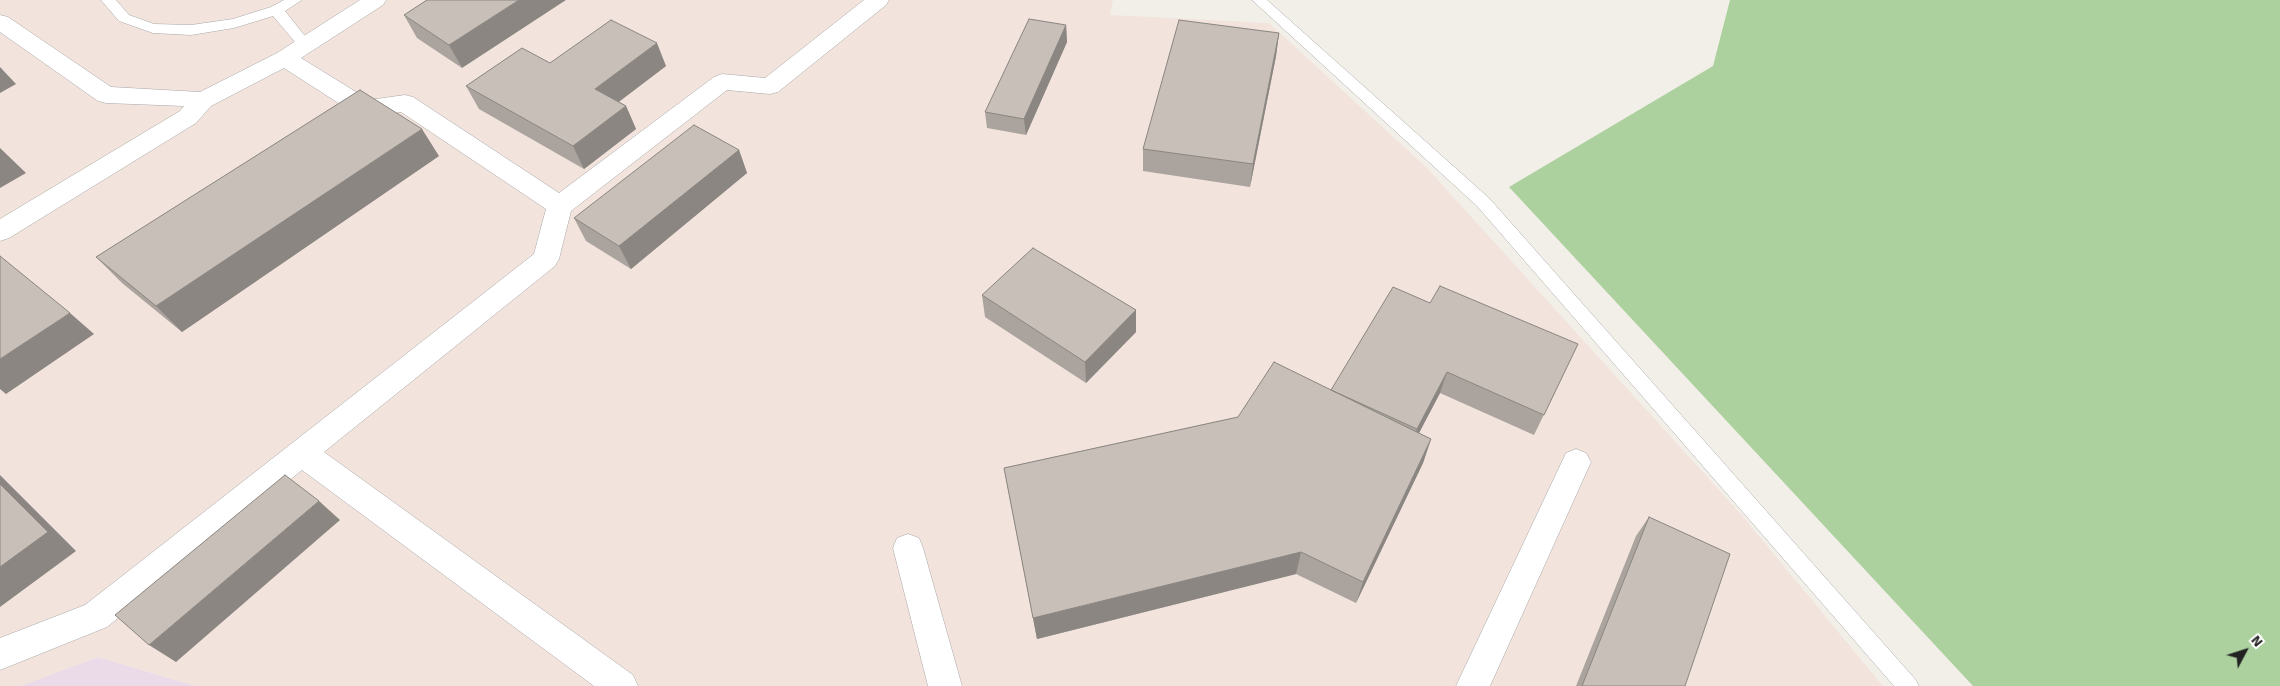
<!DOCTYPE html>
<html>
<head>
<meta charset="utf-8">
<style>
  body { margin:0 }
  #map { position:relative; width:2280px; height:686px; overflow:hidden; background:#f2efe9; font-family:Signika,sans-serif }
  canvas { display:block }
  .north { position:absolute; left:2220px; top:626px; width:50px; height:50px; -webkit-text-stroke:4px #fff; paint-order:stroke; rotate:50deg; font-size:14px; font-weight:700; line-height:20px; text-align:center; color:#222 }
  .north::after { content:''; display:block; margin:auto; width:18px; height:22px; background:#222; clip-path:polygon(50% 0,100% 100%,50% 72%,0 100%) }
</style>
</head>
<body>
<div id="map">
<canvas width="2280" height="686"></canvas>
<div class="north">N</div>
</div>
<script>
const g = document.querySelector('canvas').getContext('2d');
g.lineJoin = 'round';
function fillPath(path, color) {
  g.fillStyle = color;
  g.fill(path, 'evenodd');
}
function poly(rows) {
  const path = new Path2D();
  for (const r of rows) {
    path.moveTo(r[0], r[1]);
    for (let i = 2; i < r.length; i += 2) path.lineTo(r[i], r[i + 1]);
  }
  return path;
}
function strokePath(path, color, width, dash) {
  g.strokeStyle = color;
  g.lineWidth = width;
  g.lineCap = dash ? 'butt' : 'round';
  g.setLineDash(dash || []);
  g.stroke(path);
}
const industrial = poly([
  [98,657,196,686,20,686]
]);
const military = poly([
  [0,0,1113,0,1110,15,1269,23,1427,168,1739,512,1883,686,196,686,98,657,20,686,0,686]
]);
const forest = poly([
  [1730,0,2280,0,2280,686,1973,686,1509,187,1713,66]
]);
const lane = poly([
  [101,0,116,0,129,15,154,24,191,25,233,19,271,7,284,0,302,0,285,11,312,45,310,48,305,50,300,48,273,16,234,28,191,35,153,33,119,21,101,0],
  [1252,0,1267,0,1489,198,1915,679,1919,686,1894,686,1477,206,1252,0]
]);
const street = poly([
  [360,0,386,0,383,5,301,58,369,100,405,95,413,97,559,193,714,77,722,74,765,78,864,0,889,0,886,5,778,92,770,94,727,90,571,211,559,259,555,266,324,452,633,675,638,686,594,686,302,470,107,627,0,670,0,638,85,605,534,254,546,209,401,112,365,117,357,115,284,68,211,106,196,123,9,238,0,241,0,219,180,111,184,106,106,103,98,101,0,32,0,15,8,17,111,87,200,92,277,53,360,0],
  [1576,449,1586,453,1591,462,1490,686,1456,686,1566,453,1576,449],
  [908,534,919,538,923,548,962,686,928,686,893,548,897,538,908,534]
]);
const wall = poly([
  [427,0,462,68,417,38,404,15],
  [1066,25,1067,42,1026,135,987,128,985,112],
  [1279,33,1276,56,1250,187,1143,171,1143,149],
  [550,63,666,66,619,102,626,106,636,129,584,169,479,109,466,86],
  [739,150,747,173,631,269,586,241,574,218],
  [439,156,182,332,122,283,96,257],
  [982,295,1136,310,1136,332,1086,383,985,317],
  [1430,303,1578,344,1534,435,1440,393,1419,433,1431,439,1423,463,1356,603,1296,574,1037,639,1004,468,1238,417,1331,390],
  [1649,517,1685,686,1576,686,1636,536]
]);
const shadedWall = poly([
  [519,0,566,0,462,68,449,45],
  [1066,25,1067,42,1026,135,1024,119],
  [1279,33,1276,56,1250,187,1253,164],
  [657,43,666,66,605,112,595,89],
  [0,67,16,84,0,93],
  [626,106,636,129,584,169,573,146],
  [422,129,439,156,182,332,156,306],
  [0,148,26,173,0,188],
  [739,150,747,173,631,269,619,246],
  [1136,310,1136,332,1086,383,1085,362],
  [70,313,94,334,6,394,0,389,0,359],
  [1447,372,1440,393,1410,450,1417,429],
  [1431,439,1423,463,1356,603,1363,582],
  [0,475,76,551,0,607],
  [319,501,340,520,176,662,149,645],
  [1301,552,1296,574,1037,639,1033,618]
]);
const building = poly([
  [427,0,519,0,449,45,404,15,427,0],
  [1029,19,1066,25,1024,119,985,112,1029,19],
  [611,20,657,43,595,89,626,106,573,146,466,86,522,48,550,63,611,20],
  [1179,20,1279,33,1253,164,1143,149,1179,20],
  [360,90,422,129,156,306,96,257,360,90],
  [694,125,739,150,619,246,574,218,694,125],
  [1033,248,1136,310,1085,362,982,295,1033,248],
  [0,256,70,313,0,359,0,256],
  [1440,286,1578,344,1544,415,1447,372,1417,429,1331,390,1393,287,1430,303,1440,286],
  [1274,362,1431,439,1363,582,1301,552,1033,618,1004,468,1238,417,1274,362],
  [285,475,319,501,149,645,115,615,285,475],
  [0,484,48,532,0,567,0,484],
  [1649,517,1730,554,1685,686,1582,686,1649,517]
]);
fillPath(industrial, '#ebdbe8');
fillPath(military, '#f3e3dd');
fillPath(forest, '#add19e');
strokePath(lane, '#a9a9a9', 1);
strokePath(street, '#a9a9a9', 1);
fillPath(lane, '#fff');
fillPath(street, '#fff');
fillPath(wall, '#aba49e');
fillPath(shadedWall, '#8b8681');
fillPath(building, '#c7bfb8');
strokePath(building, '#8b8681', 1);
</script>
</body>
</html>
